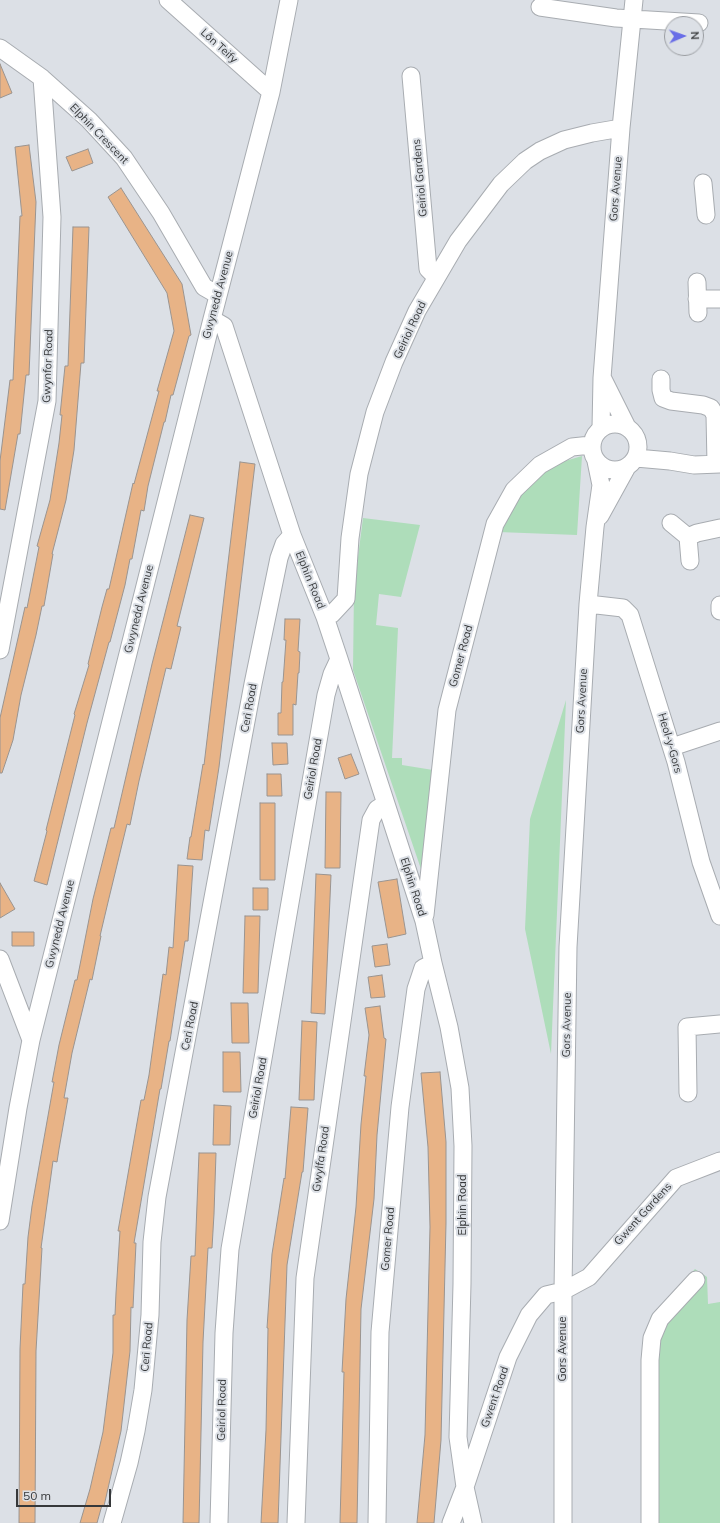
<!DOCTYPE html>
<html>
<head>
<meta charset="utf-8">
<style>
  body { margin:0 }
  #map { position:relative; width:720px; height:1523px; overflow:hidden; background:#dce0e6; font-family:Mulish,sans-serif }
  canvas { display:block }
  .north { position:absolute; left:664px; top:16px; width:40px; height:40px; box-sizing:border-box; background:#dce0e6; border:1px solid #9a9da1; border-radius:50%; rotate:88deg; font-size:11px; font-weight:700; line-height:16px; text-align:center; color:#36383a }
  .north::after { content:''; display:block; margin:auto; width:14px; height:18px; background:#696de7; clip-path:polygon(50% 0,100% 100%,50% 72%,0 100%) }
  .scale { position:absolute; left:16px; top:1489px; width:95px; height:18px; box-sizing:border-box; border:2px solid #36383a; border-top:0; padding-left:5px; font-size:12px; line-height:14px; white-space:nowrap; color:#36383a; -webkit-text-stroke:3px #dce0e6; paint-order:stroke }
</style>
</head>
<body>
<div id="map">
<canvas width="720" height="1523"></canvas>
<div class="north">N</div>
<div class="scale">50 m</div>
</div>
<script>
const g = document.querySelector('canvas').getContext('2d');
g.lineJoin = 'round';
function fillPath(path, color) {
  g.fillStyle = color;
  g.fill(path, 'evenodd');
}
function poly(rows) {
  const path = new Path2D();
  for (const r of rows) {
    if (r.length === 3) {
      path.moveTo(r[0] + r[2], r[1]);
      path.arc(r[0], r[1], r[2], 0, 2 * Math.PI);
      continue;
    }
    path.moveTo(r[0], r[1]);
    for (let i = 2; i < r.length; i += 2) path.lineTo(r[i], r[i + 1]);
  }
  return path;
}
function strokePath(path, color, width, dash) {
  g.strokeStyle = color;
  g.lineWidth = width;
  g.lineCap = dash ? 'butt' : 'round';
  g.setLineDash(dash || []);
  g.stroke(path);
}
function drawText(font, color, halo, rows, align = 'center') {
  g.font = font + ' Mulish,sans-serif';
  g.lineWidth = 4;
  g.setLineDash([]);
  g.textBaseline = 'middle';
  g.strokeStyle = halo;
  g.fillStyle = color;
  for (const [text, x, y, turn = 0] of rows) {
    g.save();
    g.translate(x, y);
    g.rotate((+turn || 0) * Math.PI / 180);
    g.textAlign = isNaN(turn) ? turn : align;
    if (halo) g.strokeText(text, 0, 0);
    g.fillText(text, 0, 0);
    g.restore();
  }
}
const green = poly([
  [582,456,577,535,498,532,512,505,530,481,555,464],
  [363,518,420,525,401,597,379,594,376,625,398,628,392,758,402,758,402,765,433,770,422,872,353,670,354,588],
  [566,700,551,1054,525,929,530,819],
  [695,1269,707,1277,708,1304,720,1302,720,1523,643,1523,642,1361,651,1316]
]);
const building = poly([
  [0,64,12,93,0,98,0,64],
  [29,145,36,202,29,375,26,375,20,434,18,434,5,510,0,509,0,461,10,380,13,380,20,216,22,216,15,147,29,145],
  [88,149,93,163,72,171,66,157,88,149],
  [121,188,182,284,191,335,189,336,173,395,171,395,165,422,164,422,148,486,144,511,141,510,132,559,130,559,125,585,110,642,109,642,87,723,47,885,34,881,47,831,46,830,75,715,74,714,89,665,88,664,102,607,107,589,109,589,133,483,134,484,159,391,157,391,174,331,167,293,108,197,121,188],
  [73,227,89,227,84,363,81,363,74,450,66,500,52,554,53,554,44,606,42,606,36,635,21,695,13,740,2,773,0,773,0,718,25,607,27,608,39,547,37,546,50,500,59,443,62,415,60,415,65,366,68,366,73,227],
  [240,462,255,464,219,767,209,831,205,830,202,860,187,859,190,837,191,837,203,764,204,765,240,462],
  [190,515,204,518,177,626,181,627,171,669,166,668,139,781,130,825,127,824,109,898,100,936,101,936,92,980,90,979,72,1053,64,1098,68,1098,59,1149,57,1162,53,1161,41,1248,42,1248,36,1351,35,1523,19,1523,20,1349,23,1284,25,1284,28,1237,32,1206,54,1082,52,1082,59,1045,75,980,77,980,93,899,111,828,114,828,152,664,190,515],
  [285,619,300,619,298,651,300,652,299,673,298,673,296,705,293,704,293,735,278,735,278,713,281,713,282,682,283,682,286,640,284,640,285,619],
  [272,743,287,743,288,764,273,765,272,743],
  [351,754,359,774,345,779,338,758,351,754],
  [267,774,281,774,282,796,267,796,267,774],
  [326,792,341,792,340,868,325,868,326,792],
  [260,803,275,803,275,880,260,880,260,803],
  [178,865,193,866,188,941,185,941,170,1041,169,1041,161,1089,160,1089,134,1243,136,1243,133,1308,131,1307,130,1351,121,1431,104,1506,102,1505,97,1523,80,1523,90,1489,103,1432,113,1353,113,1315,115,1315,116,1293,120,1231,118,1231,141,1100,144,1100,149,1075,163,974,166,975,169,947,173,948,178,865],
  [316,874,331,875,325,1014,311,1013,316,874],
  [397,879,406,934,388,938,378,882,397,879],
  [0,883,15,909,0,918,0,883],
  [253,888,268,888,268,910,253,910,253,888],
  [245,916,260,916,258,993,243,993,245,916],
  [12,932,34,932,34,946,12,946,12,932],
  [387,944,390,965,375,967,372,946,387,944],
  [382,975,385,997,371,998,368,977,382,975],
  [231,1003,248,1003,249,1043,232,1043,231,1003],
  [380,1006,384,1038,386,1039,377,1135,374,1199,361,1309,357,1523,340,1523,344,1372,342,1372,346,1299,356,1207,361,1124,366,1076,364,1076,369,1035,365,1008,380,1006],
  [302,1021,317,1022,314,1100,299,1100,302,1021],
  [223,1052,240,1052,241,1092,223,1092,223,1052],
  [440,1072,446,1142,446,1223,441,1440,434,1523,417,1523,425,1435,430,1227,428,1147,421,1073,440,1072],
  [214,1105,231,1106,230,1145,213,1145,214,1105],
  [291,1107,308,1108,303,1172,302,1172,287,1265,278,1523,261,1523,266,1430,268,1328,267,1328,272,1254,284,1178,285,1179,291,1107],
  [199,1153,216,1153,214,1214,212,1248,208,1248,203,1342,199,1523,183,1523,187,1320,191,1256,195,1256,199,1153]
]);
const minor = poly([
  [168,0,271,92],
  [540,7,616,18,699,23],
  [0,48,42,78,89,120,124,158,161,213,204,287,218,295],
  [411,76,428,269,436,277],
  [703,183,706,215],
  [697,282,698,313],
  [697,299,720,299],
  [212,319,224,326,292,535,325,617,339,659,424,921,433,963,449,1027,460,1088,463,1146,462,1284,458,1437,465,1487,473,1523],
  [603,379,627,427],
  [661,379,661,390,663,398,671,401,703,405,711,408,715,415,716,464],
  [615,447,23],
  [601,428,602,378,621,128,634,0],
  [636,458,670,461,694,465,720,464],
  [600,516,627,467],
  [671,523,688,537,690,561],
  [688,537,697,533,720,528],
  [588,604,623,608,630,615,676,762,701,862,720,916],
  [720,605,720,611],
  [325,617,332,614,346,599,350,538,359,474,375,412,394,362,417,311,458,241,501,184,525,161,540,151,564,140,592,133,621,128],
  [0,650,47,401,52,217,42,78],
  [672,747,720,731],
  [425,915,447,710,495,524,514,490,540,465,572,447,591,445],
  [0,959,31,1040],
  [688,1093,687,1027,720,1024],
  [0,1221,18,1108,31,1040,212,319,271,92,289,0],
  [112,1523,129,1463,136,1431,143,1390,150,1315,152,1242,157,1197,253,684,279,558,284,544,292,535],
  [219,1523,224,1333,230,1249,326,695,332,674,339,659],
  [296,1523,305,1278,371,820,377,809,385,804],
  [377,1523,380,1332,400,1107,416,989,423,968,433,963],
  [451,1523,465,1487,508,1357,529,1315,546,1295,563,1291,589,1277,676,1178,720,1161],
  [563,1523,563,1291,568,947,588,604,595,527,601,485,596,461],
  [650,1523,650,1360,652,1338,660,1319,696,1280]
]);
const streetNames = [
  ["Lôn Teify",219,46,42],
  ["Elphin Crescent",99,134,46],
  ["Geiriol Gardens",420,178,-95],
  ["Gors Avenue",616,189,-86],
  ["Gwynedd Avenue",218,295,-75],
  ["Geiriol Road",410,330,-65],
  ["Gwynfor Road",48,366,-88],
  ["Elphin Road",310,580,68],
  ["Gwynedd Avenue",139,609,-76],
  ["Gomer Road",461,656,-75],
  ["Gors Avenue",582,701,-87],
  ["Ceri Road",249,708,-80],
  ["Heol-y-Gors",670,743,74],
  ["Geiriol Road",313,769,-80],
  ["Elphin Road",413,887,72],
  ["Gwynedd Avenue",60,924,-76],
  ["Gors Avenue",567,1025,-89],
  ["Ceri Road",190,1026,-79],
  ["Geiriol Road",258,1088,-80],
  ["Gwylfa Road",321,1159,-82],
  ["Elphin Road",463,1205,-90],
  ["Gwent Gardens",643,1214,-48],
  ["Gomer Road",388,1239,-85],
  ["Ceri Road",147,1347,-85],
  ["Gors Avenue",563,1349,-90],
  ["Gwent Road",495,1397,-71],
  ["Geiriol Road",222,1410,-89]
];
fillPath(green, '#aeddba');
fillPath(building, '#e8b386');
strokePath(building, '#9a9490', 1);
strokePath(minor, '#a8acb1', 19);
strokePath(minor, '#fff', 17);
drawText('11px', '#36383a', '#dce0e6', streetNames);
</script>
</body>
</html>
